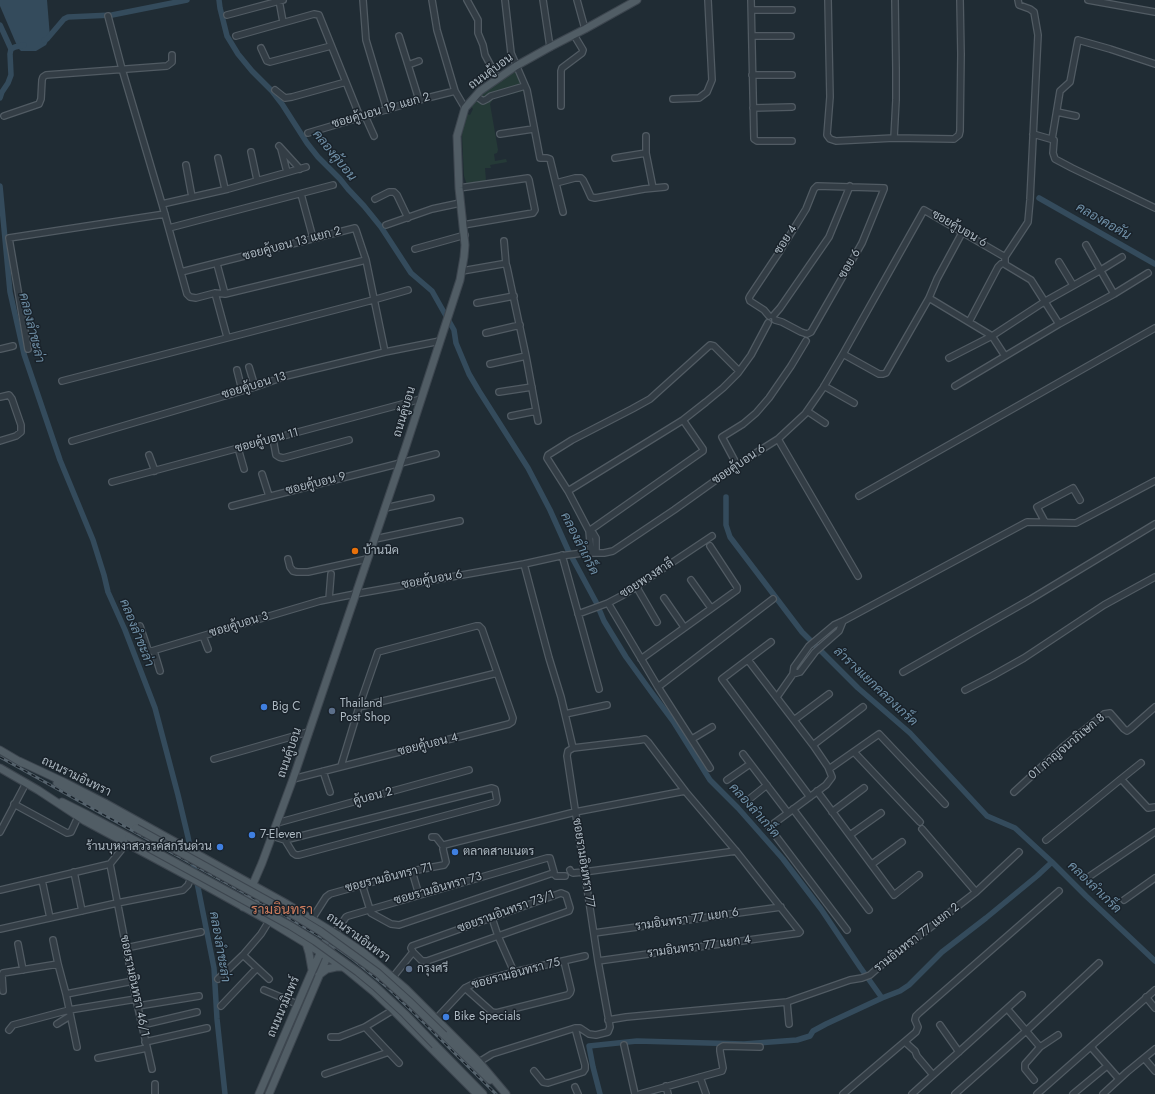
<!DOCTYPE html>
<html>
<head>
<meta charset="utf-8">
<style>
  body { margin:0 }
  canvas { display:block; background:#202c34 }
</style>
</head>
<body>
<canvas width="1155" height="1094"></canvas>
<script>
const g = document.querySelector('canvas').getContext('2d');
g.lineJoin = 'round';
function fillPath(path, color) {
  g.fillStyle = color;
  g.fill(path, 'evenodd');
}
function poly(rows) {
  const path = new Path2D();
  for (const r of rows) {
    path.moveTo(r[0], r[1]);
    for (let i = 2; i < r.length; i += 2) path.lineTo(r[i], r[i + 1]);
  }
  return path;
}
function strokePath(path, color, width, dash) {
  g.strokeStyle = color;
  g.lineWidth = width;
  g.lineCap = dash ? 'butt' : 'round';
  g.setLineDash(dash || []);
  g.stroke(path);
}
function drawText(font, color, halo, rows, align = 'center') {
  g.font = font + ' Jost,Sarabun,sans-serif';
  g.lineWidth = 3;
  g.setLineDash([]);
  g.textBaseline = 'middle';
  g.strokeStyle = halo;
  g.fillStyle = color;
  for (const [text, x, y, turn = 0] of rows) {
    g.save();
    g.translate(x, y);
    g.rotate((+turn || 0) * Math.PI / 180);
    g.textAlign = isNaN(turn) ? turn : align;
    if (halo) g.strokeText(text, 0, 0);
    g.fillText(text, 0, 0);
    g.restore();
  }
}
const green = poly([
  [516,68,527,90,493,99,490,104,498,150,497,153,494,154,495,161,506,159,507,162,490,165,491,168,485,168,486,181,467,185,464,176,462,135,465,113,470,115,473,109,470,105,474,100]
]);
const water = poly([
  [0,0,47,0,50,37,46,45,36,51,21,51,18,48,0,6]
]);
const canal = poly([
  [219,0,220,8,227,36,238,54,252,71,272,91,282,104,307,143,318,157,340,179,348,189,364,206,381,227,411,273,432,291,454,330,456,343,469,374,479,391,528,468,550,510,568,550,596,602,604,621,626,657,652,693,673,721,710,780,738,808,783,859,821,909,860,967,882,998,900,991,909,985,942,952,986,918,1037,876,1052,862,1086,896,1155,961],
  [0,25,11,49],
  [44,40,47,39,64,19,68,17,112,15,187,0],
  [11,49,15,47,24,45],
  [0,98,2,92,8,83,11,75,10,54,11,49],
  [0,186,10,292,24,354,60,460,93,540,104,575,108,592,125,630,155,708,178,795,188,837,214,968,217,1019,225,1094],
  [1039,198,1155,264],
  [726,497,726,525,730,537,802,632,858,688,910,733,987,816,1015,828,1052,862],
  [600,1094,593,1067,589,1046,637,1041,744,1044,797,1040,810,1036,813,1031,826,1024,882,998]
]);
const minor = poly([
  [279,0,283,22],
  [363,0,366,40,387,110],
  [432,0,437,30,455,91,465,108],
  [467,0,478,20,478,33,483,45,485,55,493,70,499,78],
  [505,0,511,53,527,90,540,158,547,158,550,159,563,212],
  [543,0,550,47],
  [577,0,585,29],
  [751,0,754,139,757,141,792,141],
  [828,0,830,97,827,135,830,139,836,141,894,138,954,139,959,135,960,131,961,54,960,0],
  [1018,0,1019,5,1030,9,1034,12,1038,35,1030,200,1028,222,1005,257,1005,263,1006,265,1031,280,1059,324],
  [1088,0,1155,12],
  [752,10,792,10],
  [227,15,283,0],
  [108,16,122,69,162,204,187,294,190,297,196,298,215,293,225,294,366,260],
  [236,36,314,14,319,15,360,117],
  [399,36,419,100],
  [752,36,791,36],
  [261,48,267,61,270,62,331,46],
  [408,65,419,61],
  [752,75,792,75],
  [275,90,285,98,292,97,346,82],
  [476,96,483,101,487,99,491,96,525,86],
  [673,99,699,98,707,92,712,80,708,0],
  [561,106,561,71,562,68,582,53,583,50,574,35],
  [753,108,792,107],
  [1057,112,1076,116],
  [4,116,39,104,41,99,42,80,43,77,46,75,167,66,172,62,172,55],
  [365,116,374,136],
  [308,133,419,100,455,91],
  [500,134,533,129],
  [1033,134,1054,140,1053,153,1055,159,1072,168,1155,208],
  [646,136,646,153,653,188],
  [894,138,896,100,896,69,895,0],
  [1052,139,1060,91,1070,82,1078,40,1110,49,1155,64],
  [279,146,300,169],
  [281,149,287,172],
  [251,152,257,180],
  [218,158,225,189],
  [615,158,646,153],
  [186,165,192,197],
  [556,183,575,178,581,178,583,180,586,186,591,197,595,198,644,189,665,187],
  [459,188,528,178,529,180,535,210,533,213,463,225],
  [301,194,313,238],
  [375,199,389,192,394,192,397,195,408,218],
  [162,204,228,189,306,167],
  [386,225,432,209,460,203],
  [169,228,333,185],
  [504,241,506,264],
  [1086,245,1114,294],
  [415,249,465,235],
  [1059,262,1073,285],
  [217,264,225,294],
  [462,271,502,264,506,264,507,267,526,356,538,421],
  [181,272,355,228,356,230,366,260,385,352],
  [215,293,227,337],
  [929,298,992,336,1005,356],
  [477,303,514,296],
  [769,316,764,310,750,301,749,298,750,296,780,251,806,209,814,189,817,186,884,188,884,189,862,243,811,332,807,334,801,332,782,322,775,320],
  [773,316,780,308,829,237,850,186],
  [969,322,998,267,1001,264,1005,263],
  [486,333,520,325],
  [0,349,13,346],
  [28,349,9,238,165,214],
  [843,354,879,374,883,374,886,373,929,298,937,279,963,231],
  [949,358,992,336,1044,302,1101,270,1122,257],
  [490,364,526,356],
  [249,367,255,387],
  [237,370,242,390],
  [62,381,373,300,408,290],
  [824,386,854,403],
  [955,386,1059,324,1114,294,1148,273],
  [499,392,532,387],
  [0,397,9,395,12,399,21,425,21,432,16,436,0,441],
  [807,411,825,423],
  [511,416,536,411],
  [273,439,276,455,279,457,283,458,349,440],
  [778,439,858,576],
  [72,441,255,387,286,376,385,352,440,341],
  [238,448,244,469],
  [149,455,155,471],
  [737,465,722,437,743,424,756,413,769,398,791,366,806,341],
  [262,474,269,496],
  [112,482,421,399],
  [568,491,683,420,706,402,723,388,738,373,751,355,768,323],
  [859,496,1155,328],
  [232,506,436,454],
  [385,508,431,498],
  [1045,522,1037,507,1073,488,1080,500],
  [589,531,703,451,703,449,683,420],
  [589,531,591,553],
  [375,539,460,521],
  [596,553,596,538,593,533,589,531,568,491,547,458,548,455,572,440,632,409,650,399,710,345,714,346,739,371],
  [562,555,599,689],
  [288,559,290,567,293,571,297,572,308,572,367,559],
  [691,580,711,608],
  [636,586,657,622],
  [664,598,684,627],
  [329,599,331,574],
  [608,603,658,687,773,599],
  [578,614,608,603,625,594,712,536],
  [843,621,1027,522,1076,523,1155,481],
  [843,621,839,631,815,652,800,672,793,674,794,667,809,646,834,625,843,621],
  [140,626,148,650,152,651,320,601,355,594,524,564,560,556,583,553,604,553,613,551,674,510,737,465,778,439,805,414,823,388,843,354,924,210,1005,257],
  [203,636,208,649],
  [771,642,722,679,810,797],
  [154,651,160,671],
  [641,659,737,590,737,587,710,546],
  [748,660,813,745,828,767,832,777,826,785,769,827,847,930],
  [903,672,1031,599,1155,524],
  [658,687,710,768],
  [965,690,992,676,1024,658,1104,605,1155,577],
  [777,697,793,674],
  [359,707,497,673],
  [565,714,607,705],
  [794,720,829,694],
  [692,739,712,727],
  [813,745,863,707],
  [573,748,640,740,645,739,648,742,685,791,736,851,800,932,799,933,598,961],
  [854,752,920,822],
  [743,754,788,813],
  [214,759,308,732],
  [829,769,879,734,945,804],
  [323,771,330,792],
  [293,779,509,724,512,722,513,718,482,629,479,626,476,626,378,652,359,707,341,766],
  [1121,779,1141,763],
  [727,780,750,764],
  [817,791,894,895,919,875],
  [1014,792,1064,746,1104,714,1110,713,1124,729,1127,731,1130,729,1155,707],
  [747,801,767,785],
  [14,804,67,833,71,832,78,817],
  [793,809,869,910],
  [832,812,864,788],
  [277,823,469,770],
  [922,829,976,892],
  [0,832,26,783],
  [850,835,881,813],
  [272,836,285,840,492,788,495,789,497,800,496,802,299,855,296,855,293,853,285,840],
  [432,837,436,837,443,846],
  [1046,840,1121,779,1148,808,1155,807],
  [110,864,136,999,152,1069],
  [872,864,902,842],
  [570,870,571,872,573,873,584,872,736,851],
  [412,871,419,895],
  [74,872,82,911],
  [1090,876,1155,832],
  [42,880,50,918],
  [362,884,371,913,391,924,399,925,553,873,556,876,565,876],
  [0,890,110,864,126,844],
  [1124,900,1155,878],
  [492,918,498,936,514,972],
  [312,919,326,897,330,894,412,871,444,865,446,862,443,849,444,845,575,812,685,791],
  [0,929,117,903,183,890,188,885,191,878],
  [335,933,346,917,348,916,547,858,550,858,554,872,553,873],
  [594,933,781,907],
  [53,940,58,964,66,994,77,1047],
  [18,944,23,970],
  [126,948,201,932],
  [243,955,269,979],
  [393,977,413,952,411,948,412,946,561,893,566,895,570,908,569,911,427,961,423,961,421,960,413,952],
  [218,979,243,955,261,934,269,921],
  [465,988,492,1012,496,1013,568,995,570,993,571,990,564,961],
  [264,990,297,1004],
  [3,991,2,976,3,973,58,964],
  [66,994,133,981],
  [1146,997,1155,1008],
  [787,1002,789,1024],
  [138,1006,199,996],
  [221,1006,257,968],
  [1010,1012,1040,1047],
  [436,1019,465,988,477,982,514,972,585,956],
  [608,1020,626,1017,787,1002,850,980,862,978,870,975,879,967,976,892,1019,852],
  [57,1024,70,1016],
  [142,1025,197,1012],
  [940,1025,959,1052],
  [365,1027,399,1063],
  [9,1030,13,1025,69,1010,136,999],
  [331,1037,339,1037,365,1027,393,1010],
  [145,1042,207,1028],
  [905,1042,915,1051,917,1056,933,1075],
  [624,1045,635,1094],
  [1091,1047,1119,1079],
  [98,1058,147,1048],
  [1144,1058,1155,1071],
  [479,1062,492,1054,575,1028,580,1028,589,1034,596,1035,608,1032,610,1027,598,961,567,756,568,751,573,748,561,697,549,658,524,564],
  [534,1071,543,1082,548,1083,583,1072,585,1069,585,1065,575,1028],
  [325,1074,389,1052],
  [700,1077,706,1094],
  [1034,1080,1025,1069,1025,1064,1040,1047,1058,1035],
  [155,1084,155,1094],
  [666,1086,668,1094],
  [575,1087,578,1094],
  [640,1094,722,1071,723,1068,720,1051,720,1048,723,1046,760,1047],
  [843,1094,916,1032,918,1027,915,1020,916,1016,919,1013,1059,891],
  [912,1094,1022,995],
  [955,1094,1026,1031,1099,963],
  [1037,1094,1155,990],
  [1073,1094,1107,1066],
  [1103,1094,1127,1072,1155,1049]
]);
const major = poly([
  [0,750,22,763],
  [19,761,66,783,105,803,287,904,336,934,364,953,406,989,479,1062,506,1094],
  [0,768,38,790,85,821,206,886,269,921,320,952,346,969,374,992,393,1010,477,1094],
  [57,783,136,828],
  [62,802,88,815,129,837],
  [249,894,251,898,273,911,276,914,279,921],
  [243,907,262,863,293,779,406,446,460,280,464,257,465,245,459,188,457,136,465,108,480,91,516,66,550,47,585,29,637,0],
  [306,943,309,953,312,970],
  [319,975,327,969,336,967,342,967],
  [444,1035,490,1080],
  [435,1045,483,1094],
  [259,1094,312,971,330,932],
  [269,1094,336,936]
]);
const rail = poly([
  [0,757,284,915,326,940,354,960,386,986,416,1015,496,1094]
]);
const majorBridge = poly([
  [136,828,297,917,320,931,378,973,409,1001,444,1035],
  [129,837,291,926,315,941,358,972,375,986,405,1014,435,1045]
]);
const markers = [
  [355,551,4,"#e8710a"],
  [264,707,4,"#3f7fe0"],
  [332,711,4,"#5c6f8a"],
  [252,835,4,"#3f7fe0"],
  [220,847,4,"#3f7fe0"],
  [455,852,4,"#3f7fe0"],
  [409,969,4,"#5c6f8a"],
  [446,1017,4,"#3f7fe0"]
];
const streetNames = [
  ["ถนนคู้บอน",491,72,-36],
  ["ซอยคู้บอน 19 แยก 2",381,111,-16],
  ["ซอยคู้บอน 6",959,229,30],
  ["ซอย 4",786,240,-58],
  ["ซอยคู้บอน 13 แยก 2",292,244,-15],
  ["ซอย 6",850,264,-60],
  ["ซอยคู้บอน 13",254,386,-17],
  ["ถนนคู้บอน",405,412,-73],
  ["ซอยคู้บอน 11",267,441,-15],
  ["ซอยคู้บอน 6",739,465,-34],
  ["ซอยคู้บอน 9",316,484,-14],
  ["ซอยพวงสาลี",647,579,-33],
  ["ซอยคู้บอน 6",432,580,-10],
  ["ซอยคู้บอน 3",239,625,-17],
  ["ซอยคู้บอน 4",428,745,-14],
  ["01 กาญจนาภิเษก 8",1067,747,-40],
  ["ถนนคู้บอน",290,753,-71],
  ["ถนนรามอินทรา",76,777,26],
  ["คู้บอน 2",373,797,-15],
  ["ซอยรามอินทรา 77",583,863,81],
  ["ซอยรามอินทรา 71",389,878,-14],
  ["ซอยรามอินทรา 73",438,889,-16],
  ["ซอยรามอินทรา 73/1",506,912,-20],
  ["รามอินทรา 77 แยก 6",687,920,-8],
  ["ถนนรามอินทรา",358,938,36],
  ["รามอินทรา 77 แยก 2",917,938,-38],
  ["รามอินทรา 77 แยก 4",699,947,-8],
  ["ซอยรามอินทรา 75",516,974,-15],
  ["ซอยรามอินทรา 46/1",134,986,78],
  ["ถนนนวมินทร์",284,1007,-67]
];
const poiNames = [
  ["บ้านนิค",363,551],
  ["Thailand",340,704],
  ["Post Shop",340,718],
  ["Big C",272,707],
  ["7-Eleven",260,835],
  ["ร้านบุหงาสวรรค์สกรีนด่วน",212,847,"right"],
  ["ตลาดสายเนตร",463,852],
  ["กรุงศรี",417,969],
  ["Bike Specials",454,1017]
];
const waterNames = [
  ["คลองคู้บอน",334,156,51],
  ["คลองคอตัน",1103,222,30],
  ["คลองลำชะล่า",31,328,76],
  ["คลองลำเกร็ด",579,544,63],
  ["คลองลำชะล่า",136,633,68],
  ["ลำรางแยกคลองเกร็ด",875,687,43],
  ["คลองลำเกร็ด",754,811,48],
  ["คลองลำเกร็ด",1094,888,44],
  ["คลองลำชะล่า",219,947,80]
];
const quarterNames = [
  ["รามอินทรา",282,911]
];
fillPath(green, '#253a37');
fillPath(water, '#344b5c');
strokePath(canal, '#344b5c', 5.5);
strokePath(minor, '#515b63', 8);
strokePath(major, '#3d464f', 9);
strokePath(minor, '#333d45', 5.5);
strokePath(major, '#515d65', 7);
strokePath(rail, '#55626c', 3);
strokePath(rail, '#19222a', 1.5, [4.5]);
strokePath(majorBridge, '#3d464f', 9, []);
strokePath(majorBridge, '#515d65', 7);
for (const [x, y, r, color] of markers) {
  const dot = new Path2D();
  dot.arc(x, y, r, 0, 2 * Math.PI);
  g.fillStyle = color;
  g.fill(dot);
  strokePath(dot, '#19222a', 1.5);
}
drawText('12px', '#adb9c2', '#19222a', streetNames);
drawText('12px', '#adb9c2', '#19222a', poiNames, 'left');
drawText('italic 13px', '#6f8fa6', '#19222a', waterNames);
drawText('14px', '#ce7c5d', '#19222a', quarterNames);
</script>
</body>
</html>
